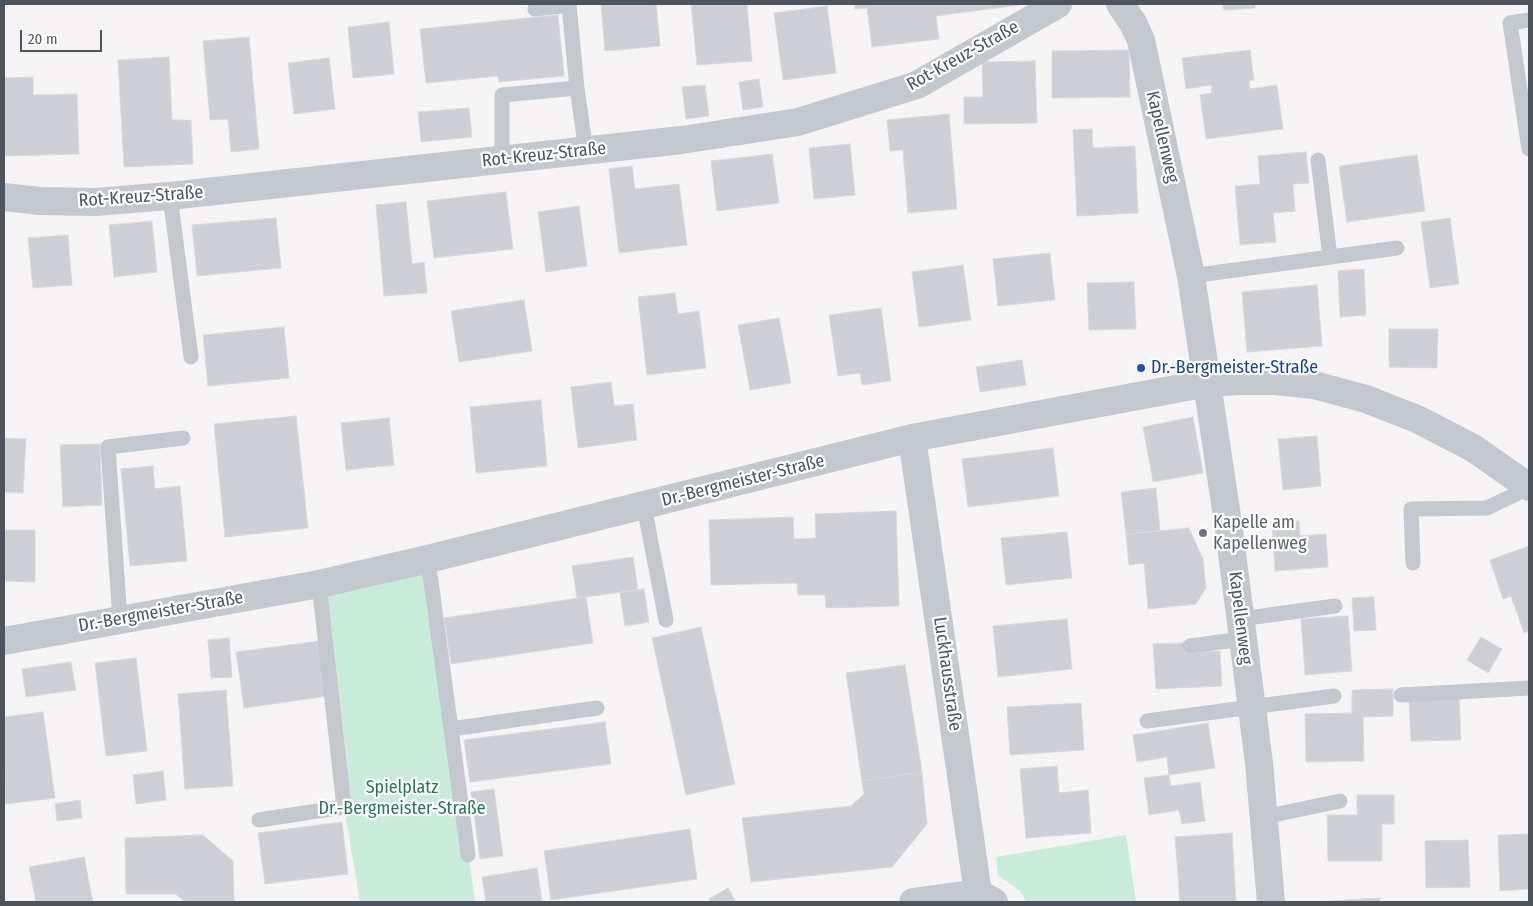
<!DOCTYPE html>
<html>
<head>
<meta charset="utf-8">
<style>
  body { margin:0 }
  #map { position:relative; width:1533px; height:906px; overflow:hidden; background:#f5f3f3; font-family:"Fira Sans Condensed",sans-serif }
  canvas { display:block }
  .frame { position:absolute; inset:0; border:5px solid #4d545e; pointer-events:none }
  .scale { position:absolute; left:20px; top:30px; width:82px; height:22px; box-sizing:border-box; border:2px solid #4d545e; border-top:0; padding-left:6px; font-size:15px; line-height:18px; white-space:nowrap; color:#4d545e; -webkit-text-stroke:4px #fff; paint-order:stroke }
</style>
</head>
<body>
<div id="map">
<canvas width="1533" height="906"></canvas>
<div class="frame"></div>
<div class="scale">20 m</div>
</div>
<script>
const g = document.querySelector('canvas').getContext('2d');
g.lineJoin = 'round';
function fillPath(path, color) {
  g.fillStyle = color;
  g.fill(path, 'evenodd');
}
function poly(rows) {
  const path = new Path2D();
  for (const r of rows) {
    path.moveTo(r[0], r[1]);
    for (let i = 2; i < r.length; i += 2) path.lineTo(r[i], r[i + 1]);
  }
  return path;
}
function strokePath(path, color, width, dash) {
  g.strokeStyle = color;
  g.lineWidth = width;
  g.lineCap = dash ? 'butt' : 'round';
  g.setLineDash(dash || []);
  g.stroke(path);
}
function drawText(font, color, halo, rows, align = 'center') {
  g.font = font + ' "Fira Sans Condensed",sans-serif';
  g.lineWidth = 4.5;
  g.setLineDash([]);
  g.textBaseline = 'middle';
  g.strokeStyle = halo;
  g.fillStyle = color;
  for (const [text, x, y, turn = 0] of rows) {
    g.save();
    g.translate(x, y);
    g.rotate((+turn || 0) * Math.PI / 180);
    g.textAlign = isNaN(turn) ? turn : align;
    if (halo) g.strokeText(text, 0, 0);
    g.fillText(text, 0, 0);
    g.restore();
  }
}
const green = poly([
  [428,559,475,902,360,902,344,807,319,584],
  [1126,835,1136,902,1027,902,1020,891,998,875,996,857]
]);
const building = poly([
  [601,4,656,4,660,46,605,51,601,4],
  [691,4,747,4,752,61,697,65,691,4],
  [855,4,1019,4,1019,5,936,16,939,39,872,47,867,8,855,9,855,4],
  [1223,4,1255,4,1255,8,1224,10,1223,4],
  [827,6,836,73,783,80,774,13,827,6],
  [558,15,564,76,499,82,498,76,426,83,420,29,558,15],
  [389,22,394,74,353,78,348,27,389,22],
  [249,37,259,149,231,152,228,119,210,120,203,41,249,37],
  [1129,50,1130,97,1052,98,1052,51,1129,50],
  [1250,50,1254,80,1249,81,1250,89,1277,85,1283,129,1206,139,1200,95,1212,93,1211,85,1186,89,1182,58,1250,50],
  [169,57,172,120,191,120,193,164,124,167,118,60,169,57],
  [329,58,335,109,294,114,288,63,329,58],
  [1035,61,1037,123,964,124,964,97,983,97,982,62,1035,61],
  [33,77,33,95,77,94,79,154,4,156,4,78,33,77],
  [759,79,763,107,743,110,739,82,759,79],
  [705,85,709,116,686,119,682,87,705,85],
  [469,108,472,137,421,142,418,112,469,108],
  [949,114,957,209,908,213,903,150,890,151,887,120,949,114],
  [1092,129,1093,148,1135,146,1138,213,1077,216,1073,130,1092,129],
  [850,144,855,195,814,199,809,148,850,144],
  [1306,152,1309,183,1293,184,1295,211,1273,213,1276,242,1240,245,1235,186,1260,184,1258,156,1306,152],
  [772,154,779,203,717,211,711,161,772,154],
  [1417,155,1425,211,1347,222,1339,166,1417,155],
  [632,166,635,189,679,184,687,245,619,253,609,169,632,166],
  [506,192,513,249,434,258,427,201,506,192],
  [406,202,412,264,424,262,427,293,384,296,376,205,406,202],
  [579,206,587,266,546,272,538,212,579,206],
  [276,218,281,268,197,276,192,225,276,218],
  [1450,218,1459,284,1430,288,1421,222,1450,218],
  [152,221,157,272,114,277,109,225,152,221],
  [68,235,72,285,33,288,28,238,68,235],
  [1050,253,1055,300,998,306,993,259,1050,253],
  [963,265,971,320,919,327,912,272,963,265],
  [1364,269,1366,315,1340,317,1338,271,1364,269],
  [1134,282,1136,329,1089,330,1087,283,1134,282],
  [1317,285,1322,346,1247,352,1242,292,1317,285],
  [675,293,678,314,699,311,706,368,647,375,638,297,675,293],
  [524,300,532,351,459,362,451,311,524,300],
  [881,308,891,381,862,385,860,373,838,376,829,315,881,308],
  [779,318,791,383,750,390,738,325,779,318],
  [284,327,289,378,208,386,203,335,284,327],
  [1389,329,1438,329,1437,368,1389,367,1389,329],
  [1022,360,1026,385,980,392,976,367,1022,360],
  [611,382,614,406,633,404,637,440,578,448,571,387,611,382],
  [541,400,547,466,476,473,470,407,541,400],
  [296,416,308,528,225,537,214,424,296,416],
  [1193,417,1203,473,1153,482,1143,427,1193,417],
  [389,418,394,465,346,470,341,423,389,418],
  [1317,436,1321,486,1283,490,1278,439,1317,436],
  [4,438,26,439,23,493,4,492,4,438],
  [100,444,102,505,63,507,60,445,100,444],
  [1053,448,1059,496,968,507,962,459,1053,448],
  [153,466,155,489,180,486,187,561,130,566,121,469,153,466],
  [1156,488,1160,531,1126,534,1121,492,1156,488],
  [896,511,899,606,826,608,825,595,798,595,797,583,711,585,709,520,793,517,794,539,816,538,815,514,896,511],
  [1299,521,1300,536,1326,534,1328,567,1275,571,1272,522,1299,521],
  [1189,528,1203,559,1206,588,1196,604,1148,609,1144,563,1129,565,1126,534,1189,528],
  [1198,529,1208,529,1207,537,1198,536,1198,529],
  [4,530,35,530,35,582,4,581,4,530],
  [1067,532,1072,578,1006,585,1001,538,1067,532],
  [1529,546,1529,631,1524,633,1511,596,1503,599,1490,560,1529,546],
  [633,557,638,590,577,598,572,566,633,557],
  [644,589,649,622,625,626,620,592,644,589],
  [586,597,593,643,451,664,444,618,586,597],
  [1374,597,1376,630,1354,631,1352,598,1374,597],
  [1348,616,1352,671,1305,675,1301,619,1348,616],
  [1067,619,1072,669,998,677,993,626,1067,619],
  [701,627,735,784,686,795,652,638,701,627],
  [1481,637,1502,649,1488,673,1467,660,1481,637],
  [229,638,232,677,211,678,208,640,229,638],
  [320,641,328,696,244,708,236,652,320,641],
  [1185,643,1185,653,1220,651,1222,686,1156,689,1153,644,1185,643],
  [136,658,147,751,106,756,95,663,136,658],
  [71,662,76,690,26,697,22,669,71,662],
  [905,665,922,772,862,781,846,673,905,665],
  [1393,689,1393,716,1363,717,1364,761,1306,762,1305,714,1352,713,1352,690,1393,689],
  [226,690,233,786,185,789,178,694,226,690],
  [1459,696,1461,740,1411,741,1409,699,1459,696],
  [1081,703,1084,750,1010,755,1007,707,1081,703],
  [43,712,55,798,5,804,4,717,43,712],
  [605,722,611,764,470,782,464,740,605,722],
  [1208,723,1215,768,1169,775,1167,757,1137,762,1133,735,1208,723],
  [1057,766,1059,793,1088,790,1091,833,1026,838,1020,769,1057,766],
  [163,771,166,800,136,804,133,775,163,771],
  [922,772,927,824,892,867,751,882,742,818,851,806,864,794,862,781,922,772],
  [1169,775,1171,786,1200,782,1205,821,1182,824,1179,810,1149,815,1144,778,1169,775],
  [494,789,503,856,480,859,471,792,494,789],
  [1357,795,1394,795,1394,824,1382,824,1382,861,1328,861,1327,815,1357,815,1357,795],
  [80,800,82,818,57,821,55,804,80,800],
  [342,822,348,874,265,884,258,833,342,822],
  [690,829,697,879,551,900,544,851,690,829],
  [1232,833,1236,902,1180,902,1175,837,1232,833],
  [1529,834,1529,889,1500,891,1498,835,1529,834],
  [203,835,233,861,234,902,186,902,175,894,126,894,125,838,203,835],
  [1468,840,1470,887,1426,888,1425,841,1468,840],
  [84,857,93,902,36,902,29,867,84,857],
  [537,868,542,902,486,902,482,877,537,868],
  [728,888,736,902,711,902,709,899,728,888],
  [1380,898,1380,902,1315,902,1380,898]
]);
const service = poly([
  [535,9,569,5,577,88],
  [1529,20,1510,23,1529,149],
  [502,160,502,95,577,88,586,151],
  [1318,160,1330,257],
  [170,196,191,357],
  [1191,276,1397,248],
  [644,506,666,620],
  [428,559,468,855],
  [1413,563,1411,509,1487,508,1529,488],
  [1240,619,1335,606],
  [120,620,108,447,183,438],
  [1190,646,1243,639],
  [1401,695,1529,688],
  [1147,721,1334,696],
  [451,729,597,708],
  [1264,817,1340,801],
  [259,820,344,807,319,584]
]);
const minor = poly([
  [1120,4,1133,23,1141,40,1191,276,1229,530,1259,763,1271,902],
  [4,197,40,201,95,202,170,196,682,140,798,122,917,85,1058,4],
  [912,438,978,893,994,902],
  [4,641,319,584,428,559,912,438,1208,383,1239,381,1275,381,1314,385,1366,399,1417,419,1473,448,1529,487],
  [913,902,978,893]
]);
const markers = [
  [1141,368,5,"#1a4fb4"],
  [1203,533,5,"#6b7280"]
];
const streetNames = [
  ["Rot-Kreuz-Straße",963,56,-29],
  ["Kapellenweg",1162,137,77],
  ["Rot-Kreuz-Straße",544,155,-6],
  ["Rot-Kreuz-Straße",141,197,-4],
  ["Dr.-Bergmeister-Straße",743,481,-14],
  ["Dr.-Bergmeister-Straße",161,612,-10],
  ["Kapellenweg",1240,618,83],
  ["Luckhausstraße",947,674,82]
];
const transitNames = [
  ["Dr.-Bergmeister-Straße",1151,368]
];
const worshipNames = [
  ["Kapelle am",1213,523],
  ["Kapellenweg",1213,544]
];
const parkNames = [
  ["Spielplatz",402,788],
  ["Dr.-Bergmeister-Straße",402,809]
];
fillPath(green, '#c8ebda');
fillPath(building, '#cdcfd4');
strokePath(building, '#d8d9dd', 1);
strokePath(service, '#c3c8cf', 15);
strokePath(minor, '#c3c8cf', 28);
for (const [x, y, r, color] of markers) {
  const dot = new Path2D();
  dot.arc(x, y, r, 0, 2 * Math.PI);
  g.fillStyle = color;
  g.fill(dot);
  strokePath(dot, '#fff', 2);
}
drawText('18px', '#4d545e', '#fff', streetNames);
drawText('18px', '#164399', '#fff', transitNames, 'left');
drawText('18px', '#5b616d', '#fff', worshipNames, 'left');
drawText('18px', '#257858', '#fff', parkNames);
</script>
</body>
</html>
